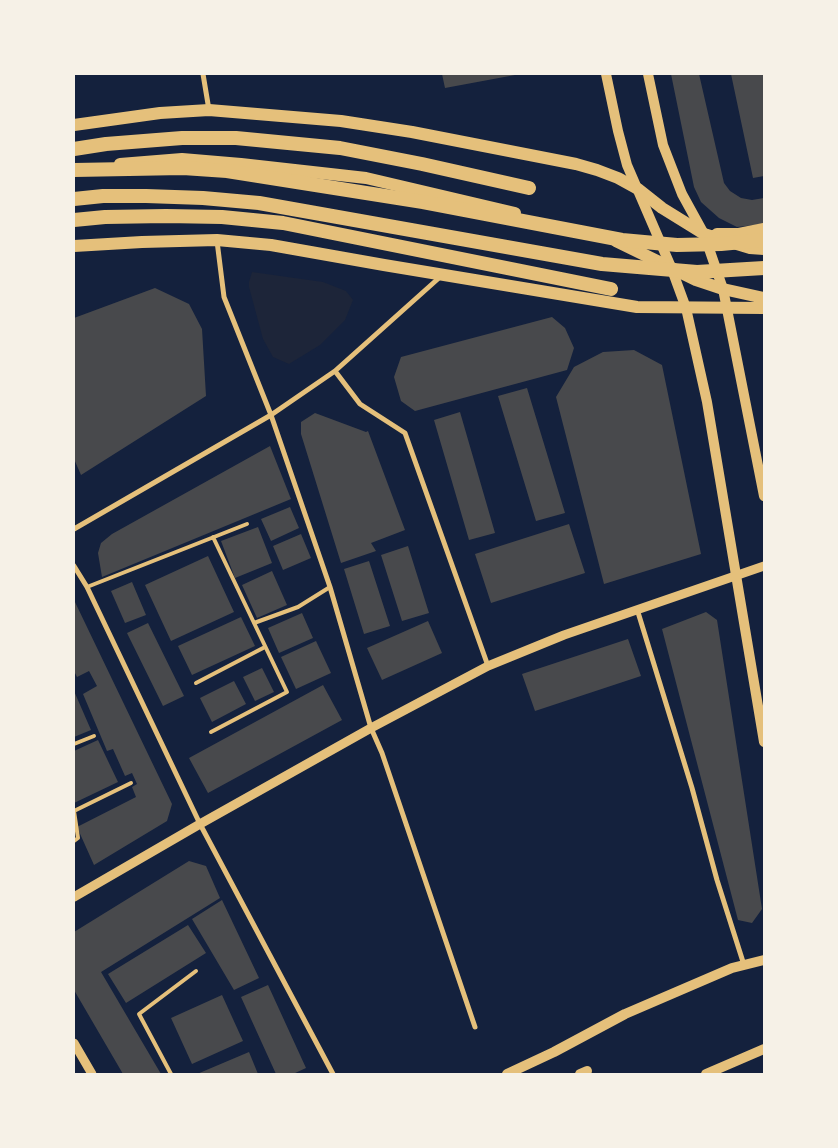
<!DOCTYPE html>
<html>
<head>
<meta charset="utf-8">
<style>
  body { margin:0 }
  #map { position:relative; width:838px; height:1148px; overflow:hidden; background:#14213d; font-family:"Titillium Web",sans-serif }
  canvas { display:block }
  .frame { position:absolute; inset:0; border:75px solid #f6f1e7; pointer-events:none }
</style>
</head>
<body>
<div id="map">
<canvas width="838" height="1148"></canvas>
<div class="frame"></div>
</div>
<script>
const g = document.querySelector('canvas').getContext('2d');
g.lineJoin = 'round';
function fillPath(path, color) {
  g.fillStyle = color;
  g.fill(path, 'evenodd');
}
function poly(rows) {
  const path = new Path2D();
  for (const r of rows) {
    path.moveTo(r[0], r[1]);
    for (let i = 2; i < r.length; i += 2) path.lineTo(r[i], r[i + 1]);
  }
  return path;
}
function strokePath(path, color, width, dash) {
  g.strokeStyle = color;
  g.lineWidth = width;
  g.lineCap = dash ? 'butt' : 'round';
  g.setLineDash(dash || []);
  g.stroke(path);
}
const green = poly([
  [252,272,323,282,346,291,353,300,345,320,320,345,289,364,273,357,263,339,249,287,249,282]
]);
const building = poly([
  [442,74,515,74,515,75,445,88],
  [671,74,699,74,724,183,730,191,741,198,752,200,764,198,764,224,737,227,719,218,701,202,694,187],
  [731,74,763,74,764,176,753,178],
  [155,288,189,304,202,329,206,396,81,475,74,459,74,318],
  [552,317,565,328,574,348,567,370,415,411,401,401,394,377,401,357],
  [634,350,662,365,701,554,604,584,556,397,574,367,603,352],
  [527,388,565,513,536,521,498,396],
  [460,412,495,533,469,540,434,420],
  [315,413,366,432,368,431,405,530,371,543,376,551,341,563,301,434,301,422],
  [270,446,291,499,102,577,98,553,101,543,112,534],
  [290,507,299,528,271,541,261,519],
  [569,524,585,573,491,603,475,554],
  [258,527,272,563,235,578,221,541],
  [301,534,311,558,283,570,273,546],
  [408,546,429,613,402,621,381,555],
  [208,556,234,612,171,641,145,585],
  [369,561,390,626,364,634,344,569],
  [272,571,287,605,257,618,242,585],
  [132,582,146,615,125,623,111,591],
  [74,600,172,804,167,821,94,865,77,827,136,797,132,787,137,784,132,773,125,776,113,749,107,751,83,694,97,686,89,671,77,677,74,671],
  [706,612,717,620,762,909,752,923,738,920,662,629],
  [302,613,313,638,279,653,268,628],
  [241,617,255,646,192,675,178,646],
  [428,621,442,653,382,680,367,648],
  [148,623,184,696,163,706,127,633],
  [628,639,641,676,535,711,522,674],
  [316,641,331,673,296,689,281,657],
  [262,668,274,692,255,701,243,677],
  [234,681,246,704,212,722,200,698],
  [323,685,342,720,208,793,189,758],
  [74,691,91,730,74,737],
  [98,740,118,782,74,803,74,751],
  [189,861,206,866,220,898,101,972,161,1074,123,1074,74,990,74,932],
  [222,900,259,978,234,990,192,919],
  [188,925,206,953,126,1003,108,974],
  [268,985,306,1068,293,1074,276,1074,241,997],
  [222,995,243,1041,192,1064,171,1018],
  [249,1052,258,1074,197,1074]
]);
const service = poly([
  [87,587,247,524],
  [254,623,298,607,330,587],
  [196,683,265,647],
  [211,732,287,692,213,537],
  [74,744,94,736],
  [74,811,131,783],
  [74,811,78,838,74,841],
  [171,1074,139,1014,196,971]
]);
const minor = poly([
  [203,74,209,110],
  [217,241,224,297,271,415,330,587,371,728,382,753,475,1027],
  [335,371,360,404,405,433,488,666],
  [74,529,271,415,335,371,440,277],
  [74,566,87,587,200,824,333,1074],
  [637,609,692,788,717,880,744,965]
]);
const tertiary = poly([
  [74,897,200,824,371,728,488,666,564,635,764,566],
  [74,1043,92,1074]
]);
const secondary = poly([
  [606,74,618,131,627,165,671,267,686,308,707,402,764,742],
  [648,74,663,145,682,194,704,234,723,289,764,496],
  [507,1074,554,1052,625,1014,732,968,764,960],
  [580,1074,587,1071],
  [706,1074,764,1049]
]);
const primary = poly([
  [74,125,160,113,209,110,341,121,412,132,576,164,597,170,618,178,638,189,662,208,704,234,750,248,764,249],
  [120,164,182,159,241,164,366,178,515,213],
  [717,234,739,234,764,229],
  [616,241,696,280,723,289,764,298],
  [74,246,142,242,217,240,271,245,384,265,637,307,764,308]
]);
const trunk = poly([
  [74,149,106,144,182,138,236,138,340,148,422,164,529,188],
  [74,170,183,168,227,171,423,202,622,240,677,245,721,244,764,240],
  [74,199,103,196,146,196,203,198,259,203,602,264,697,272,764,268],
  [74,220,105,217,166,216,222,217,283,223,611,289]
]);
fillPath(green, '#1d2539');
fillPath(building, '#48494c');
strokePath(service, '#e5c07b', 4);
strokePath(minor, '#e5c07b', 5);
strokePath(tertiary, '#e5c07b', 9);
strokePath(secondary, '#e5c07b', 10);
strokePath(primary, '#e5c07b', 12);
strokePath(trunk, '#e5c07b', 14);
</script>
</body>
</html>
